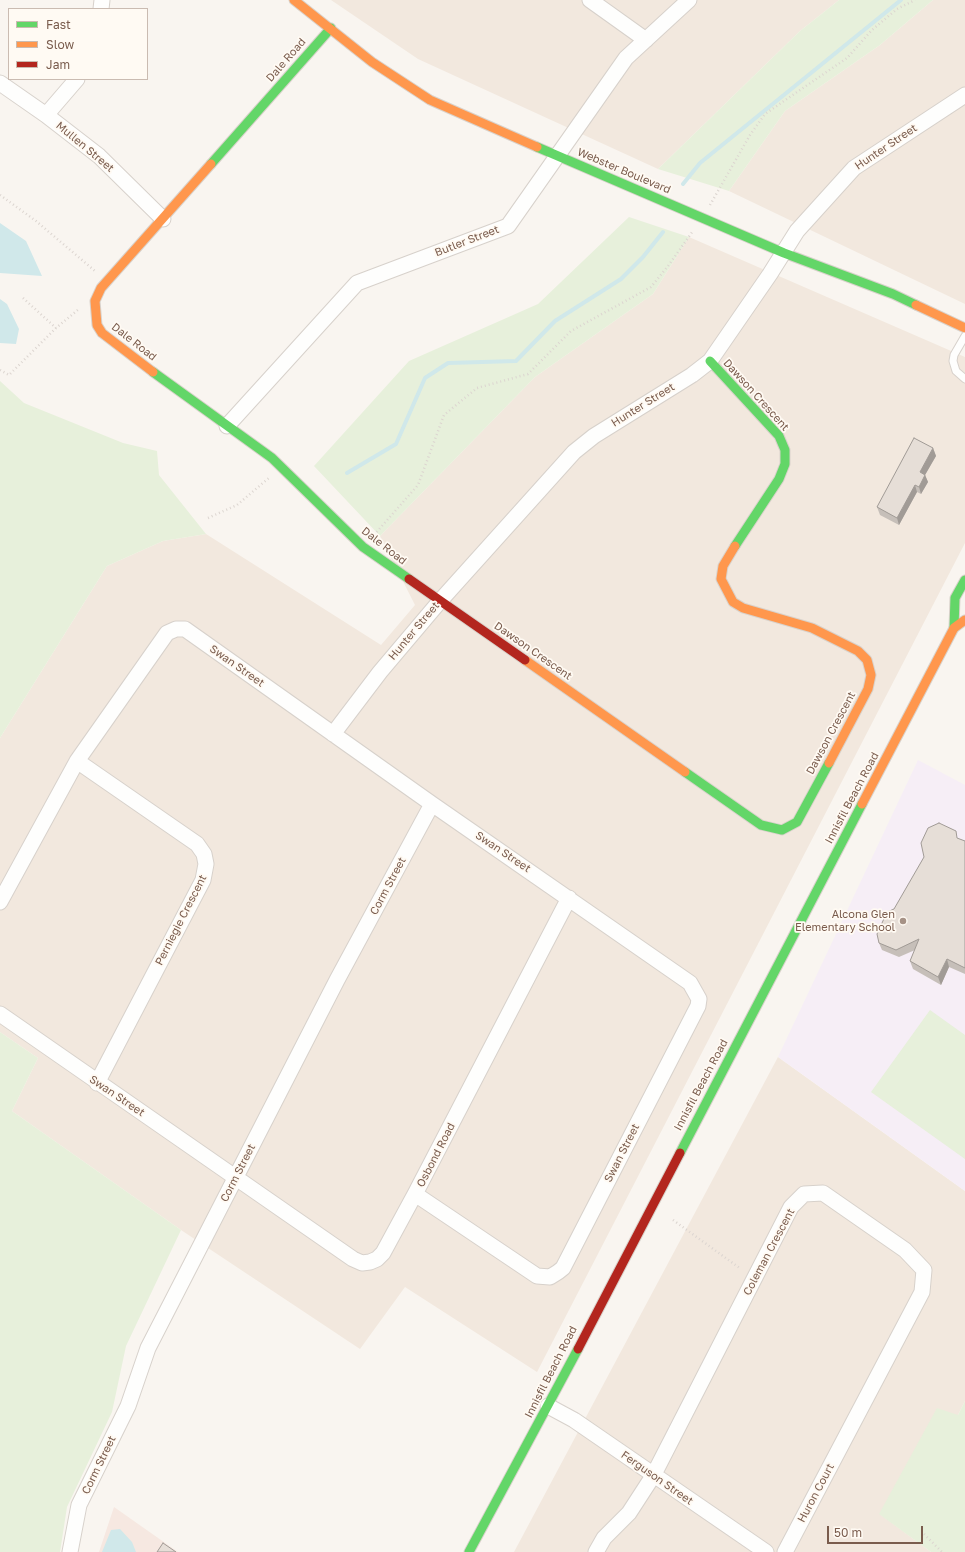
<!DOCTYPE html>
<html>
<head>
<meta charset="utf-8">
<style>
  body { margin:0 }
  #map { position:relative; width:965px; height:1552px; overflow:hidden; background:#f9f5f0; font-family:"Golos Text",sans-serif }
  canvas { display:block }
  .legend { position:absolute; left:8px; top:8px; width:140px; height:72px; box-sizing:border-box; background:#fffaf3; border:1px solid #cabbb1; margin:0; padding:5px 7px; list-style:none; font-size:12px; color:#7a5c4d }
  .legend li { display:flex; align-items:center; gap:8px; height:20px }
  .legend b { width:20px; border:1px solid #cabbb1 }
  .scale { position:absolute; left:827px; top:1526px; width:96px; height:18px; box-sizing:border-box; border:2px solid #7a5c4d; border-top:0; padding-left:5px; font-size:12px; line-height:14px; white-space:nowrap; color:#7a5c4d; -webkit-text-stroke:3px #fffaf3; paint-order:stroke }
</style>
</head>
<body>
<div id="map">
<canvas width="965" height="1552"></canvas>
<ul class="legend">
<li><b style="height:5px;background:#63d668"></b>Fast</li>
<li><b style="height:5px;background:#ff974d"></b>Slow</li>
<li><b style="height:5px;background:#b3261e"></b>Jam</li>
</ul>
<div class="scale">50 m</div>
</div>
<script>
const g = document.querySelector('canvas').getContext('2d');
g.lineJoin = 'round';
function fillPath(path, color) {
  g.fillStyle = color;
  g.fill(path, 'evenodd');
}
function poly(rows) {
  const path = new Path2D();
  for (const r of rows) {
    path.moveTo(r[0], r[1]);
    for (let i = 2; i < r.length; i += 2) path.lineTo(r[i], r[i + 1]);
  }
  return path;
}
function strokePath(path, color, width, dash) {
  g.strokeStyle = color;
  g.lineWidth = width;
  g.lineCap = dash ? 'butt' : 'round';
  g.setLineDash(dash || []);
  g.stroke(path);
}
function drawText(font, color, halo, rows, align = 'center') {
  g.font = font + ' "Golos Text",sans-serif';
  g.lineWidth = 3.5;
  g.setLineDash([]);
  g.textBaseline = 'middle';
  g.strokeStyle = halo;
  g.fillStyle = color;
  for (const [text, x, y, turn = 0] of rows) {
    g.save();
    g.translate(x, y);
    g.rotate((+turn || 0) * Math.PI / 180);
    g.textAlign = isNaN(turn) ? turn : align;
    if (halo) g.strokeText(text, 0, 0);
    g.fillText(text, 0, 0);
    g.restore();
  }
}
const residential = poly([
  [331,0,839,0,800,31,658,169,418,59],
  [933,0,965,0,965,304,729,191,785,111,880,45],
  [689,237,965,357,965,543,537,1372,405,1287,360,1349,181,1230,12,1111,38,1058,0,1032,0,738,107,566,163,541,206,534,381,645,415,605,380,536,535,377,653,294],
  [778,1057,965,1191,965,1401,958,1415,880,1514,931,1552,514,1552]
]);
const commercial = poly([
  [114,1507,178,1552,99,1552]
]);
const education = poly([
  [918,760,965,785,965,1191,778,1057]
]);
const green = poly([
  [839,0,933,0,880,45,785,111,729,191,658,169,800,31],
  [629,217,689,237,653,294,535,377,380,536,314,466,409,361,538,304],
  [0,381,24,403,123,443,157,451,159,475,206,534,163,541,107,566,0,738],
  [930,1010,965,1035,965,1159,871,1092],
  [0,1032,38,1058,12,1111,181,1230,126,1346,112,1412,67,1507,60,1552,0,1552],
  [965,1401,965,1552,931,1552,879,1514,937,1408,958,1415]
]);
const water = poly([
  [0,223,26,241,42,276,0,273],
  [0,299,7,304,19,329,16,344,0,343],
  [120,1529,132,1542,136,1552,102,1552,111,1530]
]);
const stream = poly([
  [683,184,700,163,901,0],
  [347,473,396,444,425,378,448,363,516,361,555,321,621,279,643,257,663,232]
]);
const path = poly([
  [0,195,36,221,95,271],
  [710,205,750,135,765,114,847,58,872,30,897,9,915,0],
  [23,298,56,328],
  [0,370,9,375,56,328,79,309],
  [208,518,237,505,270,477],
  [374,535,418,485,444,415,477,388,528,374,571,331,651,287,668,266,693,231],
  [673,1220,741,1269],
  [924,1534,942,1552]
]);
const lane = poly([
  [965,336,954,355,953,361,956,371,965,379]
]);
const street = poly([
  [590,0,646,40],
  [101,9,102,0],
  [0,83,46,115,99,156,163,219],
  [46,115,77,79],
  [227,426,357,283,508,226,626,58,689,0],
  [333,734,380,672,440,601,574,452,594,436,692,375,710,361,770,274,797,231,854,168,965,95],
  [77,761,197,844,204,854,206,864,203,880,97,1083],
  [0,902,77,761,167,633,176,629,185,629,432,804,690,983,699,999,698,1006,563,1268,558,1272,550,1277,537,1276,415,1194],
  [0,1014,353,1259,362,1263,370,1262,377,1259,383,1253,415,1194,569,898],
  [548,1406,574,1420,766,1552],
  [70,1552,79,1505,128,1406,148,1348,337,980,432,804],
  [596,1552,604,1538,629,1513,653,1476,791,1207,804,1194,823,1193,905,1250,924,1270,922,1292,785,1552]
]);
const fast = poly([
  [537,147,784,253,893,294,916,305],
  [211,164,331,28],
  [710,361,779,436,785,450,785,464,779,479,735,546],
  [153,372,272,458,363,547,409,579],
  [954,628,955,598,965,580],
  [685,772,761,825,782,830,797,822,829,763],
  [680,1153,862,804],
  [469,1552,578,1349]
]);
const slow = poly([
  [294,0,372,62,430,100,537,147],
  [916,305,965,328],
  [153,372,102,333,97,325,95,301,101,288,211,164],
  [735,546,723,566,721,579,733,602,743,608,812,628,858,651,867,660,871,675,868,689,829,763],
  [525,660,685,772],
  [862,804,954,628,965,620]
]);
const jam = poly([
  [409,579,525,660],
  [578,1349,680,1153]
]);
const wall = poly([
  [933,448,936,456,925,475,928,482,921,494,917,492,899,525,880,515,877,507],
  [959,839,965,841,965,974,949,967,941,985,913,969,910,961,915,950,899,957,882,950,879,943,894,909]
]);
const shadedWall = poly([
  [933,448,936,456,925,475,928,482,921,494,919,487,920,472],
  [915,485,917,492,899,525,897,518],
  [947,959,949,967,941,985,938,977]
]);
const building = poly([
  [914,438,933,448,920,472,925,475,919,487,915,485,897,518,877,507,914,438],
  [939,823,956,831,957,838,965,841,965,968,947,959,938,977,910,961,919,939,896,950,879,943,877,934,887,912,894,909,924,857,921,843,928,828,939,823],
  [163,1543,176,1552,157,1552,163,1543]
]);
const markers = [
  [903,921,4,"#a69286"]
];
const streetNames = [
  ["Dale Road",286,60,-49],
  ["Mullen Street",85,147,40],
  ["Hunter Street",886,147,-34],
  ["Webster Boulevard",624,171,23],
  ["Butler Street",467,241,-21],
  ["Dale Road",134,342,38],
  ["Dawson Crescent",756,395,48],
  ["Hunter Street",643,405,-32],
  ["Dale Road",384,546,38],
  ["Hunter Street",414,631,-50],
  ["Dawson Crescent",533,651,35],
  ["Swan Street",237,666,35],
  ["Dawson Crescent",831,733,-62],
  ["Innisfil Beach Road",852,798,-62],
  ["Swan Street",503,852,34],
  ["Corm Street",388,886,-62],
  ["Perniegie Crescent",181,920,-63],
  ["Innisfil Beach Road",701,1085,-62],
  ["Swan Street",117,1096,34],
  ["Swan Street",622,1153,-63],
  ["Osbond Road",436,1155,-63],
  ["Corm Street",238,1173,-63],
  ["Coleman Crescent",769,1252,-62],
  ["Innisfil Beach Road",551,1372,-63],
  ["Corm Street",99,1465,-64],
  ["Ferguson Street",657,1478,35],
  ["Huron Court",816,1493,-62]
];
const poiNames = [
  ["Alcona Glen",895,915],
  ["Elementary School",895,928]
];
fillPath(residential, '#f2e8de');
fillPath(commercial, '#f6e8e1');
fillPath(education, '#f6eef6');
fillPath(green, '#e7f0db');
fillPath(water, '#d0e8ea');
strokePath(stream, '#d0e8ea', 4);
strokePath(lane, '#d7d1cb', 9);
strokePath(street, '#d7d1cb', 17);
strokePath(fast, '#d9d2cb', 11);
strokePath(slow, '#d9d2cb', 11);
strokePath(jam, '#d9d2cb', 11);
strokePath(path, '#dcd5d0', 2.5, [1, 3]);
strokePath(lane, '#fefefd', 7);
strokePath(street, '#fefefd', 15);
strokePath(fast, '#63d668', 9);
strokePath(slow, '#ff974d', 9);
strokePath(jam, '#b3261e', 9);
fillPath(wall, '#c6bfb9');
fillPath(shadedWall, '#a19b96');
fillPath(building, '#e6ded7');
strokePath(building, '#a19b96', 1);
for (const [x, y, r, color] of markers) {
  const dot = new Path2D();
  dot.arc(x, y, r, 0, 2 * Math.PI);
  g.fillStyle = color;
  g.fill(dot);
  strokePath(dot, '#fffaf3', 1.5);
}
drawText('11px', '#7a5c4d', '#fffaf3', streetNames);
drawText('11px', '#7a5c4d', '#fffaf3', poiNames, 'right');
</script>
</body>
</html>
